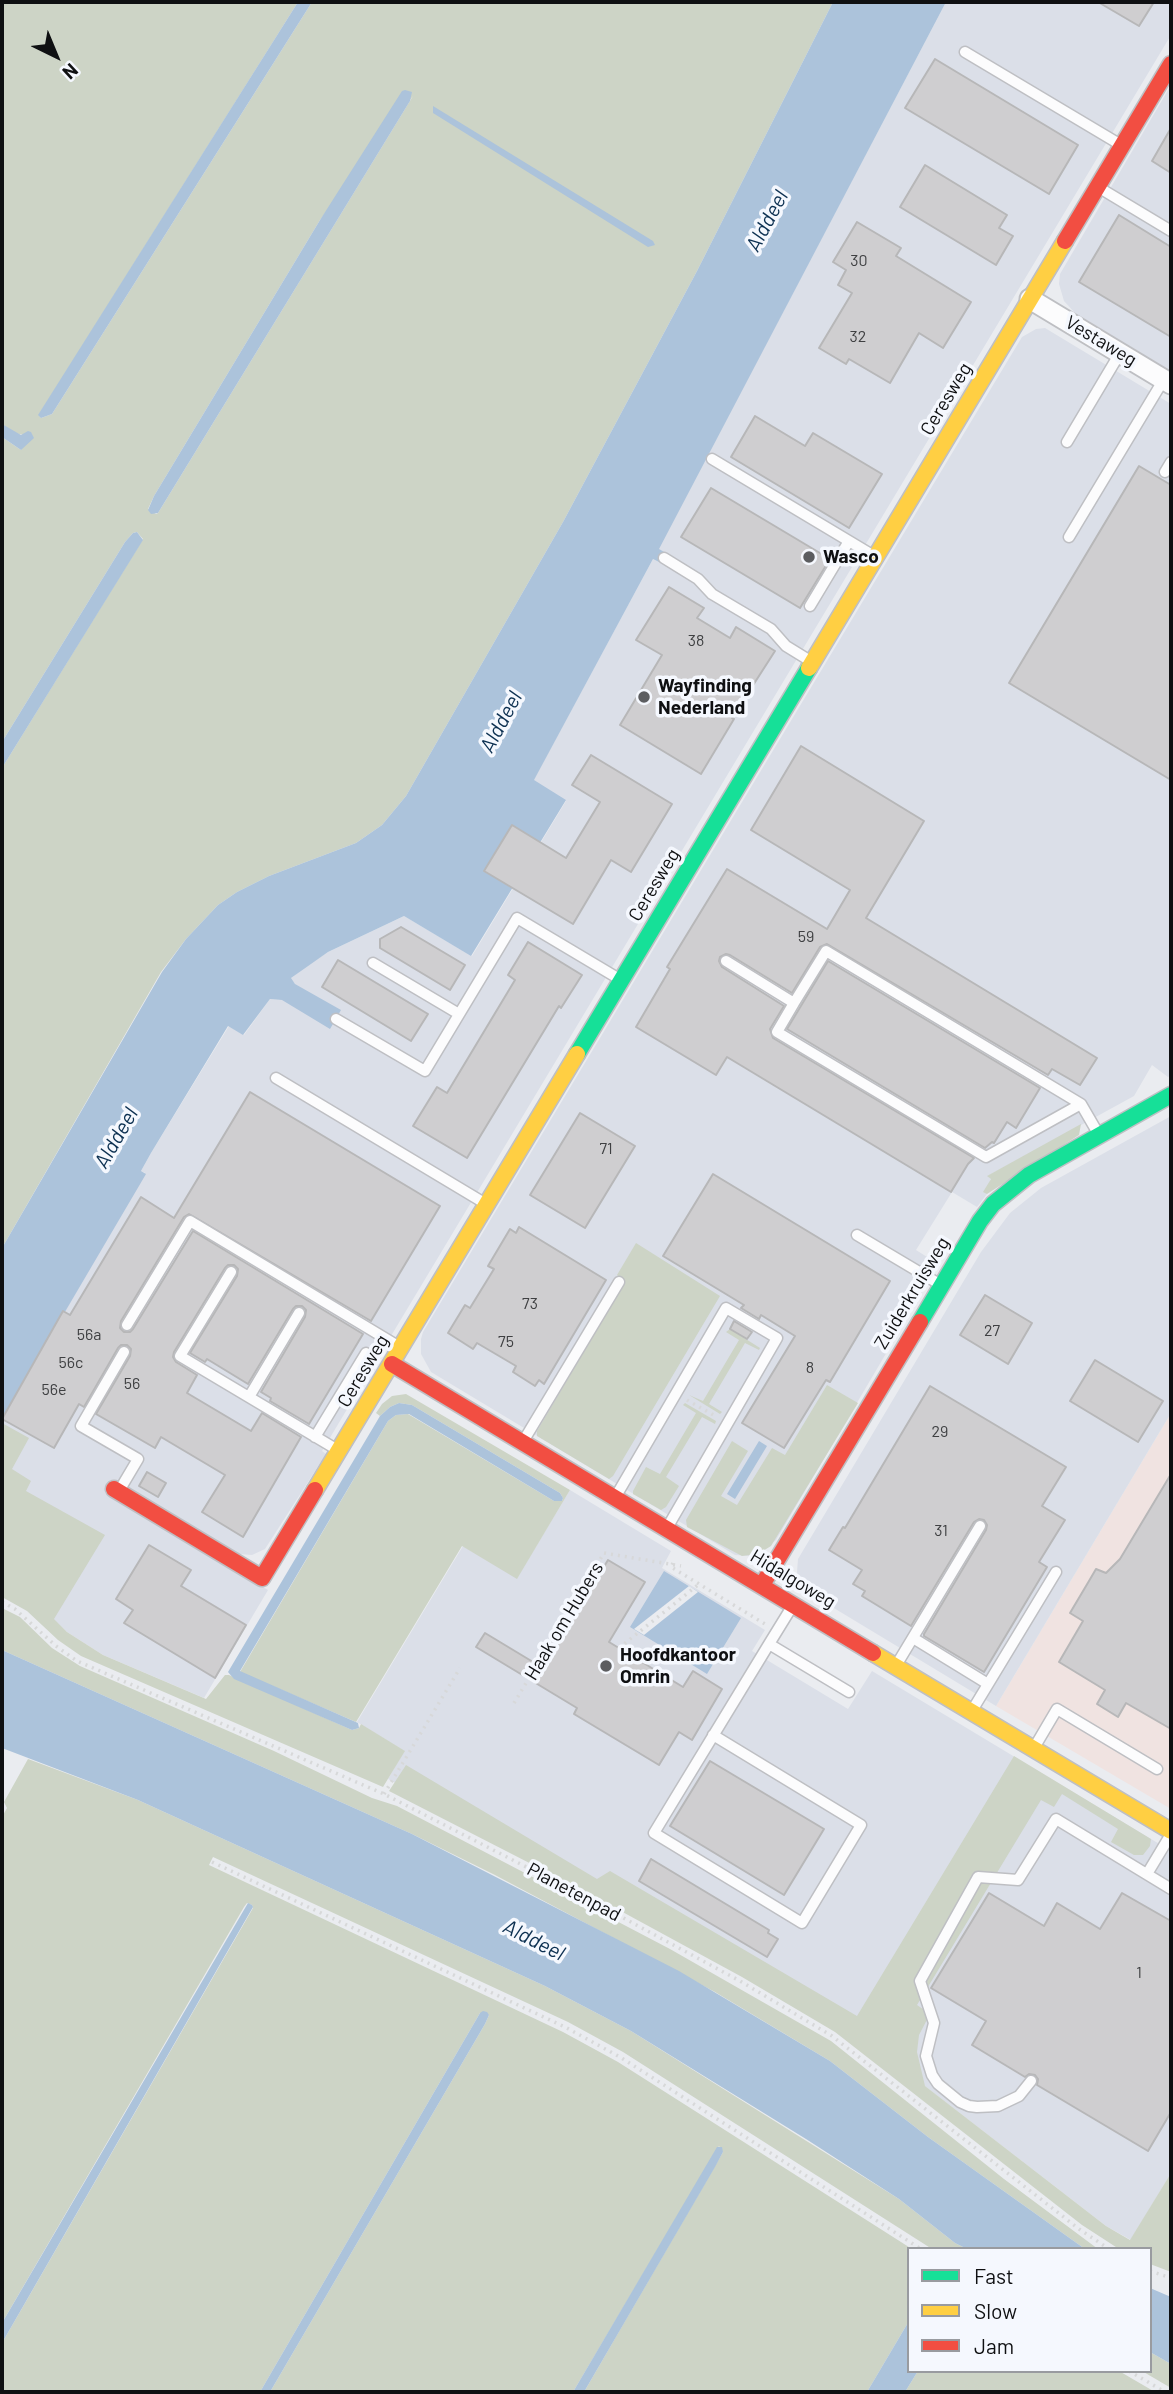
<!DOCTYPE html>
<html>
<head>
<meta charset="utf-8">
<style>
  body { margin:0 }
  #map { position:relative; width:1173px; height:2394px; overflow:hidden; background:#eaecf0; font-family:Barlow,sans-serif }
  canvas { display:block }
  .frame { position:absolute; inset:0; border:4px solid #0f1012; pointer-events:none }
  .legend { position:absolute; left:907px; top:2247px; width:245px; height:126px; box-sizing:border-box; background:#f5f8fe; border:2px solid #999ba0; margin:0; padding:9px 12px; list-style:none; font-size:21px; color:#0f1012 }
  .legend li { display:flex; align-items:center; gap:14px; height:35px }
  .legend b { width:35px; border:2px solid #999ba0 }
  .north { position:absolute; left:21px; top:21px; width:70px; height:70px; -webkit-text-stroke:5px #f5f8fe; paint-order:stroke; rotate:137deg; font-size:19px; font-weight:700; line-height:28px; text-align:center; color:#0f1012 }
  .north::after { content:''; display:block; margin:auto; width:24px; height:32px; background:#0f1012; clip-path:polygon(50% 0,100% 100%,50% 72%,0 100%) }
</style>
</head>
<body>
<div id="map">
<canvas width="1173" height="2394"></canvas>
<div class="frame"></div>
<ul class="legend">
<li><b style="height:9px;background:#16e098"></b>Fast</li>
<li><b style="height:9px;background:#ffcf43"></b>Slow</li>
<li><b style="height:9px;background:#f24e42"></b>Jam</li>
</ul>
<div class="north">N</div>
</div>
<script>
const g = document.querySelector('canvas').getContext('2d');
g.lineJoin = 'round';
function fillPath(path, color) {
  g.fillStyle = color;
  g.fill(path, 'evenodd');
}
function poly(rows) {
  const path = new Path2D();
  for (const r of rows) {
    path.moveTo(r[0], r[1]);
    for (let i = 2; i < r.length; i += 2) path.lineTo(r[i], r[i + 1]);
  }
  return path;
}
function strokePath(path, color, width, dash) {
  g.strokeStyle = color;
  g.lineWidth = width;
  g.lineCap = dash ? 'butt' : 'round';
  g.setLineDash(dash || []);
  g.stroke(path);
}
function drawText(font, color, halo, rows, align = 'center') {
  g.font = font + ' Barlow,sans-serif';
  g.lineWidth = 7;
  g.setLineDash([]);
  g.textBaseline = 'middle';
  g.strokeStyle = halo;
  g.fillStyle = color;
  for (const [text, x, y, turn = 0] of rows) {
    g.save();
    g.translate(x, y);
    g.rotate((+turn || 0) * Math.PI / 180);
    g.textAlign = isNaN(turn) ? turn : align;
    if (halo) g.strokeText(text, 0, 0);
    g.fillText(text, 0, 0);
    g.restore();
  }
}
const commercial = poly([
  [1171,1413,1171,1809,996,1706]
]);
const built = poly([
  [946,2,1171,2,1171,35,322,1451,326,1454,265,1549,252,1555,239,1554,105,1492,268,1590,204,1698,103,1655,67,1632,53,1619,2,1589,2,1419,145,1173,141,1171,151,1153,229,1026,244,1035,270,999,282,1000,295,984,290,979,306,966,328,952,404,916,472,956,566,801,533,781,653,559,661,563,666,553,658,549],
  [1171,85,1171,371,1075,313,1064,301,1059,284,1060,274],
  [1045,328,1171,404,1171,1075,1168,1077,1152,1065,1134,1096,988,1176,991,1178,987,1194,977,1207,952,1192,916,1250,935,1262,940,1262,776,1540,758,1554,751,1556,735,1555,431,1372,421,1354,421,1339,423,1332,1022,337,1036,329],
  [1171,1116,1171,1413,996,1706,809,1593,801,1583,797,1572,798,1559,981,1252,1010,1213,1041,1188],
  [570,1490,671,1551,662,1568,765,1630,752,1651,805,1683,848,1709,872,1671,1171,1851,1171,2173,1131,2240,1106,2226,860,2036,388,1779,404,1751,357,1722,463,1546,517,1578]
]);
const green = poly([
  [2,2,298,2,39,415,41,418,52,414,312,2,833,2,697,271,563,522,406,796,382,825,356,843,269,876,237,892,218,905,186,939,161,972,2,1248,2,768,143,539,137,532,133,533,125,542,2,742,2,437,21,450,24,435,14,433,2,424],
  [413,96,158,513,156,514,148,509,154,496,320,220],
  [1081,1124,1079,1135,987,1194,983,1192,991,1179,987,1176],
  [636,1243,720,1296,613,1476,609,1479,537,1436,537,1431,625,1282,617,1275],
  [730,1329,760,1348,759,1350,745,1343,709,1404,722,1412,720,1414,689,1395,703,1401,739,1340,726,1332],
  [827,1385,858,1403,771,1546,758,1554,742,1556,687,1527,686,1520,732,1441,748,1451,721,1496,737,1505,772,1448,785,1455],
  [406,1394,570,1490,517,1579,462,1546,356,1722,240,1672,388,1421,396,1415,408,1414,554,1501,562,1501,563,1498,560,1493,412,1405,399,1403,390,1407,380,1416,376,1413,382,1404,392,1396],
  [685,1403,716,1421,715,1424,702,1417,666,1477,679,1486,666,1507,661,1510,633,1494,633,1491,646,1467,660,1474,696,1413,683,1405],
  [2,1423,29,1438,12,1469,31,1481,26,1491,105,1535,54,1619,67,1632,103,1655,206,1699,225,1675,229,1675,352,1730,359,1728,361,1724,405,1751,383,1787,81,1656,58,1640,27,1611,2,1597],
  [2,1608,20,1617,52,1648,80,1666,274,1751,372,1798,397,1806,670,1949,831,2041,1004,2179,1098,2249,1085,2249,928,2137,830,2061,715,1992,495,1875,412,1834,2,1650],
  [1014,1756,1151,1839,1150,1846,1143,1855,1134,1855,1111,1842,1118,1829,1062,1794,1054,1807,1041,1800,917,2005,930,2014,919,2035,917,2052,925,2086,1106,2226,1130,2240,1171,2173,1171,2272,1150,2264,1150,2249,1119,2249,1082,2225,835,2032,742,1977,584,1891,389,1791,406,1765,597,1879,610,1871,857,2016],
  [28,1759,138,1800,545,1986,631,2031,899,2199,955,2243,967,2249,932,2249,623,2052,568,2022,213,1857,209,1865,563,2032,618,2062,912,2249,909,2249,909,2321,867,2392,584,2392,715,2166,723,2152,719,2146,573,2392,270,2392,485,2024,489,2015,480,2013,260,2392,2,2392,2,2343,253,1908,252,1905,247,1903,244,1907,2,2323,2,1817,7,1808,4,1802],
  [1150,2352,1171,2364,1171,2388,1142,2371,1150,2371],
  [918,2371,1119,2371,1155,2392,905,2392]
]);
const water = poly([
  [298,2,312,2,52,414,41,418,38,415],
  [833,2,946,2,659,549,666,553,661,563,653,559,534,780,566,800,471,956,404,916,328,952,291,978,295,984,341,1010,330,1029,282,1000,270,999,243,1035,228,1026,151,1153,141,1171,146,1174,2,1419,2,1248,162,972,186,939,218,905,237,892,269,876,356,843,382,825,406,796,563,522,697,271],
  [405,90,412,92,410,101,158,513,151,514,148,510,154,496,320,220,402,91],
  [433,106,653,241,655,245,648,247,433,113],
  [2,424,21,435,28,431,31,432,34,438,21,450,2,437],
  [137,532,143,540,2,768,2,742,125,542,133,533],
  [399,1403,412,1405,560,1493,563,1498,562,1501,554,1501,409,1414,396,1415,388,1421,240,1671,358,1723,359,1728,352,1730,234,1679,228,1672,380,1416,390,1407],
  [759,1441,767,1446,735,1499,727,1494],
  [664,1571,741,1618,707,1674,630,1627],
  [2,1650,412,1834,679,1971,830,2061,928,2137,1085,2249,967,2249,955,2243,899,2199,806,2139,631,2031,545,1986,138,1800,2,1748],
  [248,1903,252,1905,253,1907,2,2343,2,2323],
  [483,2011,487,2012,489,2015,485,2024,270,2392,260,2392,480,2013],
  [717,2147,722,2147,723,2152,715,2167,584,2392,573,2392],
  [1150,2288,1171,2297,1171,2364,1150,2352],
  [909,2321,909,2371,918,2371,905,2392,867,2392]
]);
const pier = poly([
  [689,1586,698,1592,644,1635,634,1629]
]);
const building = poly([
  [1098,2,1154,2,1139,26,1098,2],
  [935,59,1078,145,1049,194,905,108,935,59],
  [1171,128,1171,173,1152,161,1171,128],
  [925,165,1007,215,999,228,1013,236,996,265,900,207,925,165],
  [1119,215,1171,247,1171,337,1079,282,1119,215],
  [857,222,901,248,896,256,971,302,943,348,919,333,890,383,849,359,846,364,819,348,852,293,838,285,846,270,833,262,857,222],
  [755,416,805,446,813,433,882,474,849,528,731,457,755,416],
  [1139,466,1171,485,1171,780,1009,683,1139,466],
  [711,488,830,559,800,608,681,537,711,488],
  [669,587,704,608,697,618,730,638,736,627,775,651,732,718,734,719,701,774,620,725,662,655,636,640,669,587],
  [801,746,924,821,866,918,1097,1058,1080,1085,1052,1069,1048,1075,827,944,820,947,792,993,730,955,726,954,720,957,719,961,722,967,784,1006,770,1029,773,1038,974,1158,968,1164,951,1192,727,1057,716,1075,636,1027,670,969,667,967,727,869,827,929,850,890,751,830,801,746],
  [591,755,672,804,631,872,611,860,573,924,484,871,512,825,566,858,600,802,572,785,591,755],
  [401,927,465,965,450,990,380,948,380,939,401,927],
  [528,942,582,975,561,1008,559,1006,467,1158,413,1126,437,1087,447,1093,515,980,508,975,528,942],
  [338,960,428,1014,411,1041,322,987,338,960],
  [828,961,1040,1088,1016,1128,1007,1122,994,1143,992,1142,985,1148,787,1029,828,961],
  [250,1092,440,1206,371,1321,189,1214,184,1217,121,1321,120,1328,124,1332,130,1332,133,1329,193,1231,363,1334,309,1424,270,1401,271,1398,261,1392,305,1317,306,1310,302,1306,296,1306,293,1309,248,1384,207,1359,205,1362,190,1353,237,1276,238,1269,234,1265,228,1265,225,1268,174,1352,173,1357,176,1362,197,1375,187,1393,251,1431,262,1413,301,1437,243,1537,202,1512,225,1475,161,1437,155,1448,96,1414,130,1356,131,1349,127,1345,121,1345,118,1348,84,1407,79,1404,54,1448,2,1419,63,1311,70,1315,141,1197,174,1218,250,1092],
  [580,1113,635,1146,585,1228,530,1195,580,1113],
  [713,1174,890,1281,830,1382,826,1380,784,1448,742,1423,795,1336,761,1315,759,1319,741,1308,744,1305,663,1256,713,1174],
  [519,1227,606,1280,544,1384,539,1380,535,1386,513,1372,516,1366,477,1343,473,1349,448,1333,465,1305,470,1308,494,1269,488,1266,510,1229,516,1233,519,1227],
  [985,1295,1032,1323,1008,1364,960,1335,985,1295],
  [734,1321,752,1332,747,1339,730,1329,734,1321],
  [1095,1360,1163,1401,1138,1442,1070,1401,1095,1360],
  [930,1386,1066,1467,1042,1506,1065,1520,1039,1562,1047,1567,984,1672,924,1636,924,1634,986,1530,987,1525,984,1520,979,1519,974,1522,911,1626,862,1596,865,1591,853,1584,862,1570,829,1550,843,1527,845,1528,930,1386],
  [147,1472,166,1483,158,1497,139,1486,147,1472],
  [1171,1474,1171,1729,1126,1703,1118,1717,1097,1704,1105,1690,1059,1662,1083,1621,1070,1613,1089,1581,1096,1569,1106,1573,1120,1559,1171,1474],
  [149,1545,191,1570,181,1586,246,1625,215,1678,124,1623,133,1610,116,1599,149,1545],
  [608,1560,645,1582,609,1642,683,1687,693,1671,722,1689,692,1740,679,1732,659,1765,574,1714,577,1708,476,1647,485,1633,543,1668,608,1560],
  [710,1761,824,1829,784,1895,670,1826,710,1761],
  [651,1859,769,1930,768,1933,778,1939,767,1957,639,1881,651,1859],
  [989,1893,1044,1926,1057,1903,1100,1929,1122,1893,1171,1921,1171,2112,1148,2151,1037,2085,1038,2079,1035,2075,1029,2074,1025,2077,972,2045,986,2021,931,1988,989,1893]
]);
const path = poly([
  [687,1400,717,1417],
  [673,1563,671,1567,765,1624],
  [2,1602,15,1609,56,1646,77,1661,384,1794,581,1895,740,1981,832,2036,1079,2229,1109,2249],
  [619,1648,699,1584],
  [514,1703,604,1553,681,1566],
  [384,1794,460,1668],
  [212,1862,565,2027,620,2057,921,2249],
  [1150,2271,1171,2278],
  [1129,2371,1165,2392]
]);
const lane = poly([
  [965,52,1121,145],
  [1098,187,1171,231],
  [1067,442,1120,353],
  [712,459,874,556],
  [1165,472,1171,462],
  [1069,537,1164,379],
  [664,558,698,579,712,594,771,629,786,646,812,662],
  [810,606,849,541],
  [726,961,794,1003,777,1032,986,1157,1081,1104],
  [373,963,459,1014],
  [794,1003,826,951,1081,1104,1099,1135],
  [336,1019,425,1071,517,918,621,980],
  [276,1078,486,1204],
  [857,1235,941,1285],
  [231,1272,180,1356,336,1449],
  [127,1325,190,1221,398,1346],
  [249,1397,299,1313],
  [315,1437,366,1353],
  [524,1440,619,1282],
  [119,1491,138,1459,81,1426,124,1352],
  [616,1496,726,1308,777,1338,667,1528],
  [913,1638,988,1684],
  [769,1644,849,1692],
  [897,1664,980,1526],
  [973,1709,1056,1572],
  [713,1735,861,1825,802,1923,654,1833,674,1800,769,1644,793,1605],
  [1034,1748,1057,1709,1157,1769],
  [1147,1874,1171,1834],
  [1031,2081,1019,2096,998,2106,977,2107,969,2106,960,2102,938,2084,932,2075,926,2056,934,2023,920,1981,978,1877,1018,1880,1056,1819,1171,1889]
]);
const street = poly([
  [1030,299,1171,384]
]);
const fast = poly([
  [577,1054,809,668],
  [920,1322,980,1221,993,1204,1029,1175,1171,1095]
]);
const slow = poly([
  [809,668,1065,241],
  [315,1490,577,1054],
  [873,1653,1171,1831]
]);
const jam = poly([
  [1065,241,1171,64],
  [392,1364,873,1653],
  [114,1489,262,1578,315,1490],
  [762,1585,920,1322]
]);
const markers = [
  [809,557,7,"#5c5d60"],
  [644,697,7,"#5c5d60"],
  [606,1666,7,"#5c5d60"]
];
const numberNames = [
  ["30",859,261],
  ["32",858,337],
  ["38",696,641],
  ["59",806,937],
  ["71",606,1149],
  ["73",530,1304],
  ["27",992,1331],
  ["56a",89,1335],
  ["75",506,1342],
  ["56c",71,1363],
  ["8",810,1368],
  ["56",132,1384],
  ["56e",54,1390],
  ["29",940,1432],
  ["31",941,1531],
  ["1",1139,1973]
];
const streetNames = [
  ["Vestaweg",1101,341,31],
  ["Ceresweg",946,399,-59],
  ["Ceresweg",654,885,-59],
  ["Zuiderkruisweg",912,1293,-59],
  ["Ceresweg",363,1371,-59],
  ["Hidalgoweg",793,1579,31],
  ["Haak om Hubers",564,1621,-59],
  ["Planetenpad",574,1892,28]
];
const poiNames = [
  ["Wasco",823,557],
  ["Wayfinding",658,686],
  ["Nederland",658,708],
  ["Hoofdkantoor",620,1655],
  ["Omrin",620,1677]
];
const waterNames = [
  ["Alddeel",767,221,-62],
  ["Alddeel",501,722,-62],
  ["Alddeel",116,1138,-60],
  ["Alddeel",534,1940,27]
];
fillPath(commercial, '#f0e3e1');
fillPath(built, '#dbdfe8');
fillPath(green, '#cdd4c6');
fillPath(water, '#acc3db');
fillPath(pier, '#eaecf0');
fillPath(building, '#cfced0');
strokePath(building, '#b7b7b8', 2);
strokePath(lane, '#bebfc3', 13);
strokePath(street, '#bebfc3', 23);
strokePath(fast, '#bebfc3', 19);
strokePath(slow, '#bebfc3', 19);
strokePath(jam, '#bebfc3', 19);
strokePath(path, '#d7d8d9', 3.5, [2, 5]);
strokePath(lane, '#fcfcfd', 10);
strokePath(street, '#fcfcfd', 19);
strokePath(fast, '#16e098', 16);
strokePath(slow, '#ffcf43', 16);
strokePath(jam, '#f24e42', 16);
for (const [x, y, r, color] of markers) {
  const dot = new Path2D();
  dot.arc(x, y, r, 0, 2 * Math.PI);
  g.fillStyle = color;
  g.fill(dot);
  strokePath(dot, '#f5f8fe', 2.5);
}
drawText('16px', '#3f4042', null, numberNames);
drawText('19px', '#0f1012', '#f5f8fe', streetNames);
drawText('bold 19px', '#0f1012', '#f5f8fe', poiNames, 'left');
drawText('italic 21px', '#0c3051', '#f5f8fe', waterNames);
</script>
</body>
</html>
